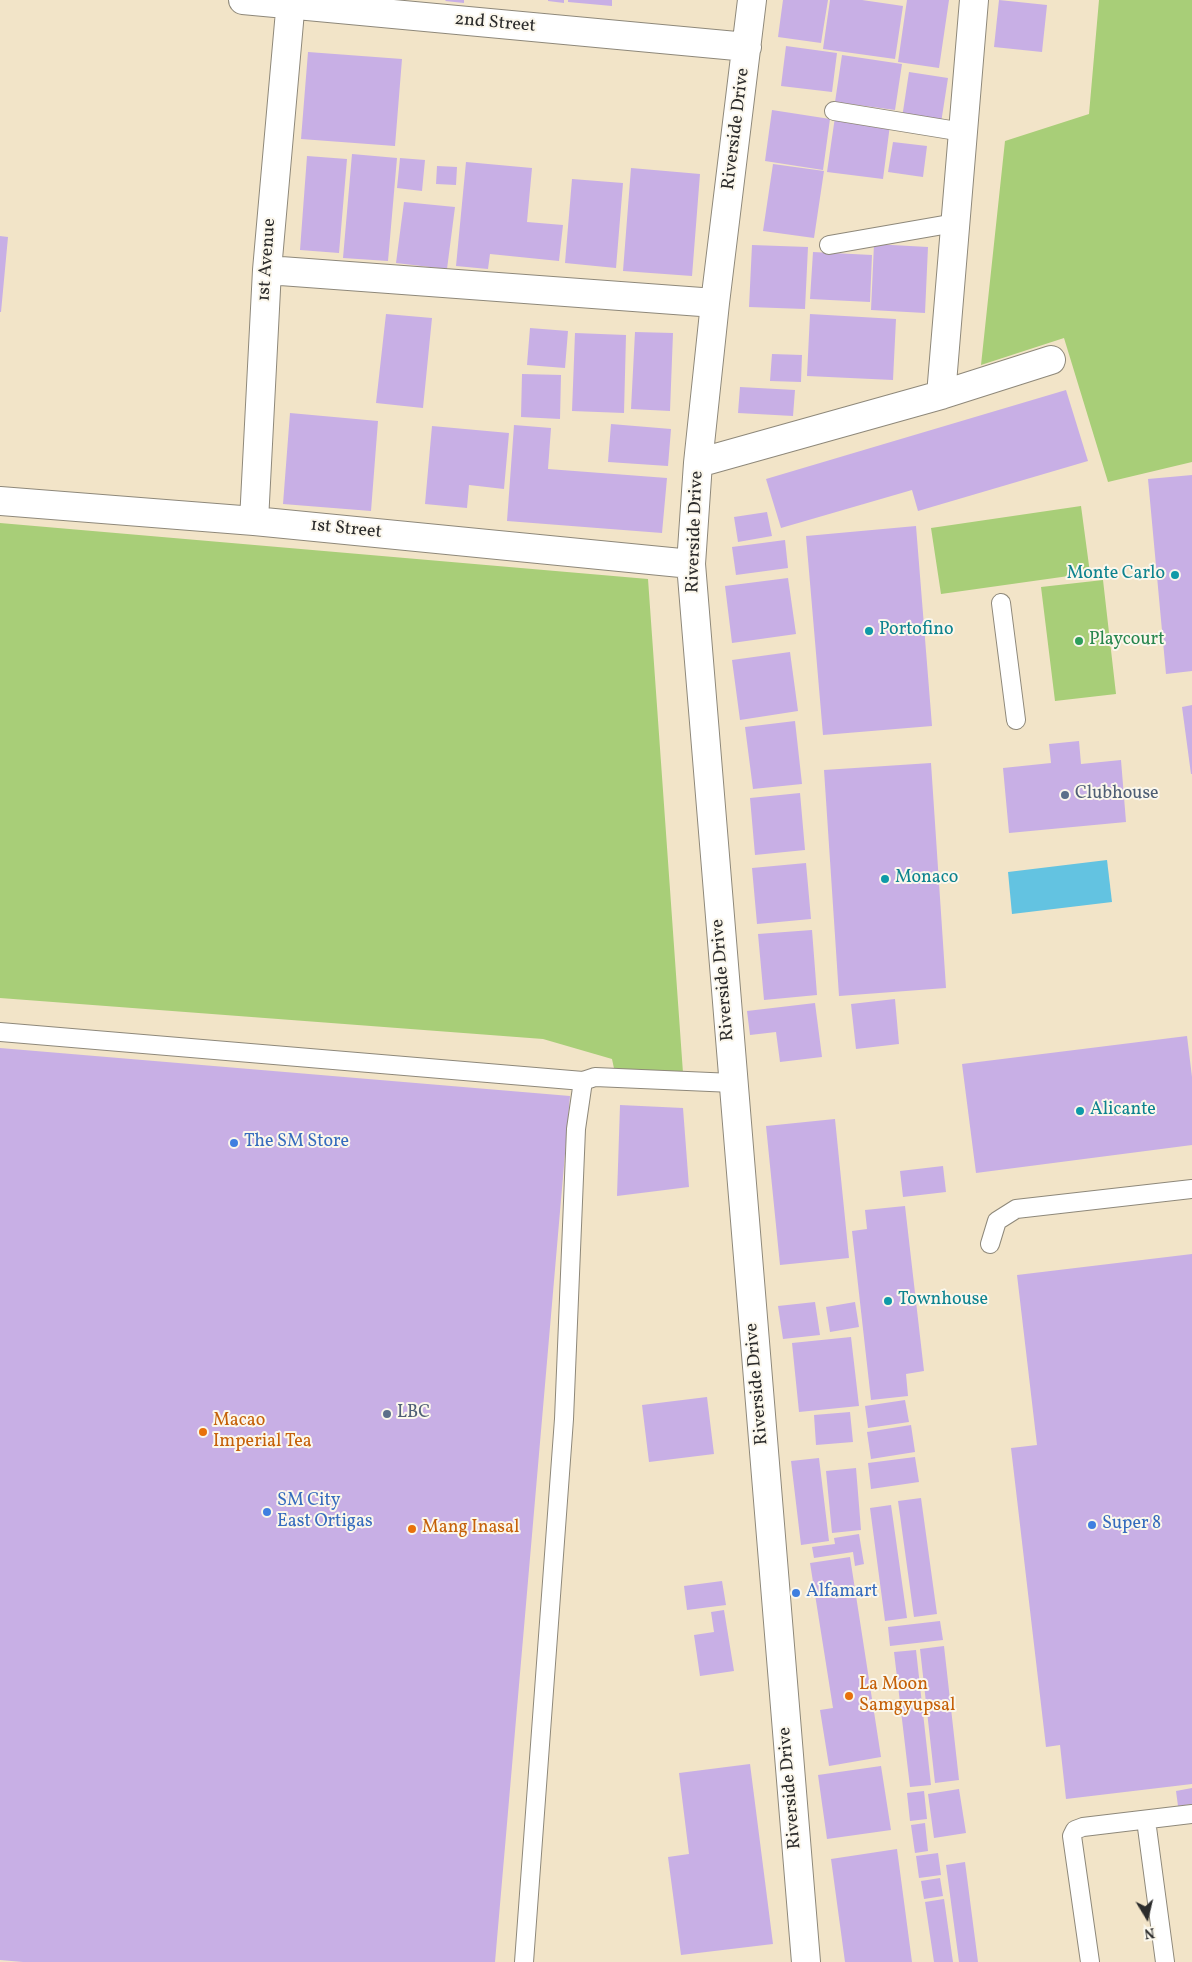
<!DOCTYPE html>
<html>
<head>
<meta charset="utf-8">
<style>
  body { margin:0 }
  #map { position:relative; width:1192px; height:1962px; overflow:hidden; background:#f2e4c8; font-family:Vollkorn,serif }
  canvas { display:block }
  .north { position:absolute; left:1122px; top:1892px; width:50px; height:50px; -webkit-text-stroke:4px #fbf7ec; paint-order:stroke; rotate:171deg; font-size:14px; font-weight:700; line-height:20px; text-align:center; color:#2b2b2b }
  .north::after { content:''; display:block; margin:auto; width:18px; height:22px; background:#2b2b2b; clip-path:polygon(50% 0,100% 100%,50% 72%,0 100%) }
</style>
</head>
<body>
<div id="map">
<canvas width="1192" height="1962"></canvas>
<div class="north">N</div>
</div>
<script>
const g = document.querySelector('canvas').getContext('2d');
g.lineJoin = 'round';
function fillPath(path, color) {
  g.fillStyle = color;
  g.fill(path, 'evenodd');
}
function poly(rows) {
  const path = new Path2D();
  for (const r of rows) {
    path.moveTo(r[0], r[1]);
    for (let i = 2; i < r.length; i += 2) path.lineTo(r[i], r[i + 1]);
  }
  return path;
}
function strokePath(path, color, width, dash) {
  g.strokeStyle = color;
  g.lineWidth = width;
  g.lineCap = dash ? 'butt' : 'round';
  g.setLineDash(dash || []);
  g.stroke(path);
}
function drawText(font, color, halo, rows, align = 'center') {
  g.font = font + ' Vollkorn,serif';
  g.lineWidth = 4;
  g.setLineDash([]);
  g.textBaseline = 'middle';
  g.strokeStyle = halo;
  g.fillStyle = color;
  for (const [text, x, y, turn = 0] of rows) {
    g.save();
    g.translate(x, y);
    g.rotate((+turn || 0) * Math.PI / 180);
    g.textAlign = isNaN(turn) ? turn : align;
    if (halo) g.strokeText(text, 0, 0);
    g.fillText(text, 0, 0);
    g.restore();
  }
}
const green = poly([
  [1099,0,1192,0,1192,462,1108,482,1064,338,981,365,1005,141,1089,114],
  [1081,506,1090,573,941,594,931,528],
  [0,523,648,579,683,1073,615,1073,612,1059,543,1039,0,998],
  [1103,580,1116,694,1055,701,1041,587]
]);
const water = poly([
  [1107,860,1112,902,1012,914,1008,872]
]);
const building = poly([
  [446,0,464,0,464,3,445,1],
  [548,0,564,0,564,3,548,1],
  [568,0,612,0,612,6,568,2],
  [783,0,828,0,821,43,778,37],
  [830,0,862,0,903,6,895,59,823,49],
  [907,0,949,0,939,68,898,62],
  [999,0,1047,5,1042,52,994,47],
  [786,46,837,53,832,92,781,86],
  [308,52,402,59,395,146,301,139],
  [842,55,902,64,895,110,835,102],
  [909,72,948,78,941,123,902,118],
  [772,110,830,119,823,170,765,161],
  [835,117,890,125,883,179,827,172],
  [893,142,927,146,923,177,888,172],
  [352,154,397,158,388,261,343,258],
  [307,156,347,159,339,253,300,250],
  [400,158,425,160,422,191,397,188],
  [466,162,532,168,527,222,563,225,559,261,490,254,488,269,456,266],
  [773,164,824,171,814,238,763,231],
  [437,166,457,167,456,185,436,184],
  [631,168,700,174,692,276,623,271],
  [572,179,623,183,616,268,565,263],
  [404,202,455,207,447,269,396,263],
  [0,236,8,237,1,312,0,312],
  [874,244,928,247,925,313,871,310],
  [752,245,808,247,805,309,749,307],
  [813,252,872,255,870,302,810,299],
  [386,314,432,318,423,408,376,403],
  [810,314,896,319,893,380,807,376],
  [530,328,568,331,565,368,527,365],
  [635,332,673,333,670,411,631,409],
  [575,333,626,335,624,413,572,411],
  [772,354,802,355,801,382,770,381],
  [522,374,561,375,560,419,521,417],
  [740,387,795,390,793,416,738,413],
  [1066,390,1088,461,918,511,912,490,781,528,766,479],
  [290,413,378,421,371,511,283,504],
  [611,424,671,429,668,466,608,462],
  [514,425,551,428,548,469,667,478,662,533,507,521],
  [432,426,509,433,504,489,469,485,467,508,425,504],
  [1192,475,1192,671,1166,674,1148,479],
  [767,512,772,536,738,542,734,517],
  [916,526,932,726,823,735,806,536],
  [785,540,788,568,736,575,732,547],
  [788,578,796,634,732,643,725,586],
  [790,652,798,711,740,720,732,660],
  [1192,705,1192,774,1191,774,1182,707],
  [795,721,802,784,753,789,745,727],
  [1079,741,1081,764,1121,760,1126,822,1009,833,1003,768,1051,763,1049,744],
  [931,763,946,988,839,996,824,770],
  [800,793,805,850,755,855,750,798],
  [806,863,811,919,757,924,752,868],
  [812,930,817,995,764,1000,758,934],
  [895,999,899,1044,856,1049,851,1004],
  [815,1003,822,1057,780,1062,776,1032,750,1035,747,1011],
  [1187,1036,1192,1077,1192,1145,976,1173,962,1064],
  [0,1048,570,1096,495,1962,23,1962,0,1960],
  [620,1105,683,1108,689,1187,617,1196],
  [835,1119,849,1258,780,1265,766,1126],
  [943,1166,946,1192,903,1197,900,1171],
  [905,1206,924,1371,906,1374,908,1396,871,1400,852,1231,867,1229,865,1210],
  [1192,1254,1192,1784,1066,1799,1060,1745,1046,1747,1011,1448,1037,1445,1017,1275],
  [815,1302,820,1335,783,1339,778,1306],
  [855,1302,859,1327,830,1332,826,1307],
  [851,1337,859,1406,799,1412,792,1343],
  [707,1397,714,1454,649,1462,642,1405],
  [905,1400,909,1422,868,1428,865,1406],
  [850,1412,853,1442,816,1445,814,1415],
  [911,1425,915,1452,871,1459,867,1432],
  [915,1457,919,1482,871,1489,868,1463],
  [819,1458,829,1541,801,1545,791,1461],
  [856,1468,861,1530,832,1533,826,1471],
  [921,1498,937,1614,914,1617,898,1501],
  [891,1505,907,1618,885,1621,870,1508],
  [859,1534,864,1564,855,1566,853,1552,814,1558,812,1547,835,1544,834,1538],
  [850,1557,881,1757,829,1766,820,1710,833,1708,810,1563],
  [722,1581,726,1605,687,1610,684,1586],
  [724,1610,734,1671,700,1676,694,1635,714,1632,711,1612],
  [940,1621,943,1640,890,1646,888,1627],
  [944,1646,959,1780,935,1783,920,1649],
  [916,1650,931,1785,910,1787,894,1652],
  [750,1764,773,1944,681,1955,668,1857,689,1854,679,1773],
  [881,1766,891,1830,827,1839,818,1775],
  [1192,1788,1192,1804,1178,1806,1176,1791],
  [959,1789,966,1833,934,1838,928,1794],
  [924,1791,927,1819,910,1821,907,1793],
  [925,1823,928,1851,915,1853,911,1825],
  [897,1849,912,1962,845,1962,831,1859],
  [938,1853,941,1875,919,1878,916,1856],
  [965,1862,978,1962,959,1962,946,1865],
  [940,1878,943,1896,924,1899,921,1881],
  [944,1899,953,1962,934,1962,925,1902]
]);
const service = poly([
  [834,111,963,132],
  [829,245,955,223],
  [1001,603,1016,720],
  [0,1032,583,1081,595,1077,733,1083],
  [990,1244,997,1221,1016,1209,1192,1189],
  [1146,1820,1165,1962],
  [524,1962,564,1419,576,1129,583,1081],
  [1090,1962,1072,1836,1075,1830,1083,1827,1192,1814]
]);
const minor = poly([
  [243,0,747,47],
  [752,0,715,303,698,463,691,564,806,1962],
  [267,270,715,303],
  [941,395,974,0],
  [698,463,941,395,1051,360],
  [0,501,254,521,691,564],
  [254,521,267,270,291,0]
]);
const markers = [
  [1175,575,5,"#0f9aa8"],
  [869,631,5,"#0f9aa8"],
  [1079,641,5,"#2e9e5b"],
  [1065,795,5,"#5c6f8a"],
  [885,879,5,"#0f9aa8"],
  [1080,1111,5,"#0f9aa8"],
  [234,1143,5,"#3f7fe0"],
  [888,1301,5,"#0f9aa8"],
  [387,1414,5,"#5c6f8a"],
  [203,1432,5,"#e8710a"],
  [267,1512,5,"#3f7fe0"],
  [1092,1525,5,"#3f7fe0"],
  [412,1529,5,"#e8710a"],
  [796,1593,5,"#3f7fe0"],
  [849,1696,5,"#e8710a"]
];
const streetNames = [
  ["2nd Street",495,24,5],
  ["Riverside Drive",737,129,-83],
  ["1st Avenue",268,260,-86],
  ["1st Street",346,530,6],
  ["Riverside Drive",696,532,-88],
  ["Riverside Drive",724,980,-95],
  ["Riverside Drive",758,1384,-95],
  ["Riverside Drive",791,1788,-95]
];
const cultureNames = [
  ["Monte Carlo",1165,575,"right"],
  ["Portofino",879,631],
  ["Monaco",895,879],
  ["Alicante",1090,1111],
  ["Townhouse",898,1301]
];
const leisureNames = [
  ["Playcourt",1089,641]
];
const serviceNames = [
  ["Clubhouse",1075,795],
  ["LBC",397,1414]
];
const shopNames = [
  ["The SM Store",244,1143],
  ["SM City",277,1502],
  ["East Ortigas",277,1523],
  ["Super 8",1102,1525],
  ["Alfamart",806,1593]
];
const foodNames = [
  ["Macao",213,1422],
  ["Imperial Tea",213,1443],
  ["Mang Inasal",422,1529],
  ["La Moon",859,1686],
  ["Samgyupsal",859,1707]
];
fillPath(green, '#a8ce78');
fillPath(water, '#63c3e1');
fillPath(building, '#c8afe5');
strokePath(service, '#8e887a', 20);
strokePath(minor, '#8e887a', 30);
strokePath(service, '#fff', 18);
strokePath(minor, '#fff', 28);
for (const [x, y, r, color] of markers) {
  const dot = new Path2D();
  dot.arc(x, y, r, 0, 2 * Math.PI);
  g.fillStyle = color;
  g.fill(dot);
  strokePath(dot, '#fbf7ec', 2);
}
drawText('18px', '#2b2b2b', '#fbf7ec', streetNames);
drawText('18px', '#0d838f', '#fbf7ec', cultureNames, 'left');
drawText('18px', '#27864d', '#fbf7ec', leisureNames, 'left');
drawText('18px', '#4e5e75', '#fbf7ec', serviceNames, 'left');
drawText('18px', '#366cbe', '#fbf7ec', shopNames, 'left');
drawText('18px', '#c56008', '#fbf7ec', foodNames, 'left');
</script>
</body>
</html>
